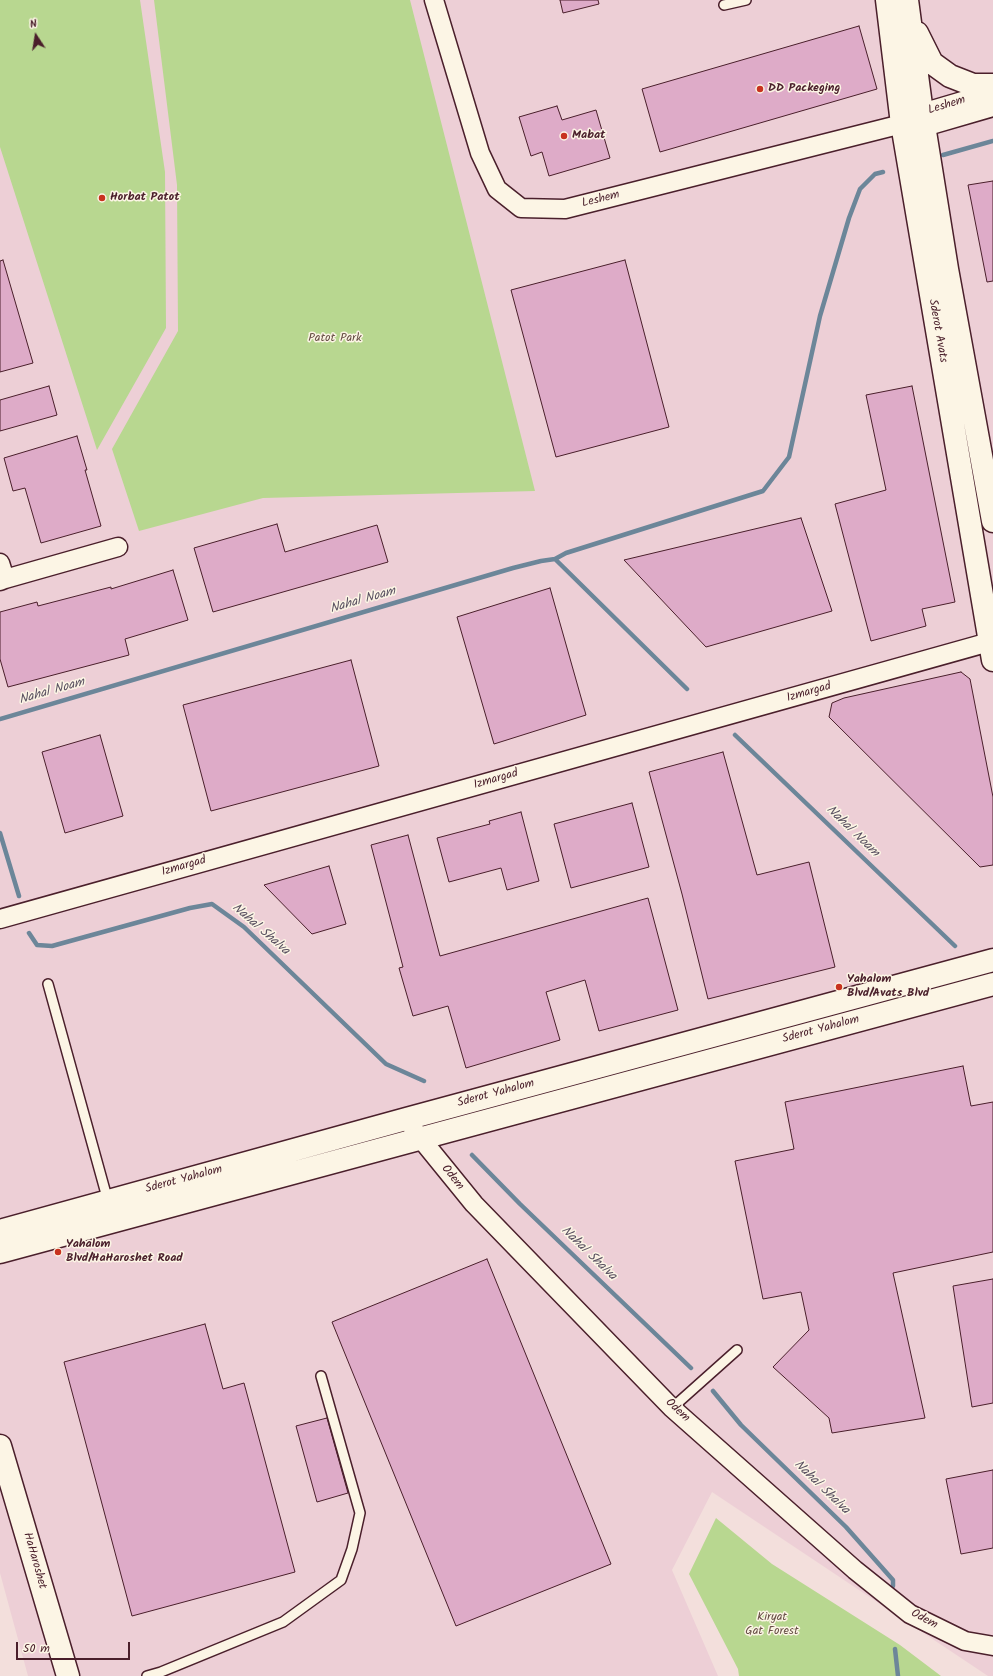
<!DOCTYPE html>
<html>
<head>
<meta charset="utf-8">
<style>
  body { margin:0 }
  #map { position:relative; width:993px; height:1676px; overflow:hidden; background:#f3dfdc; font-family:Kalam,sans-serif }
  canvas { display:block }
  .north { position:absolute; left:16px; top:16px; width:40px; height:40px; -webkit-text-stroke:3px #fcf5e5; paint-order:stroke; rotate:348deg; font-size:11px; font-weight:700; line-height:16px; text-align:center; color:#4a1f2b }
  .north::after { content:''; display:block; margin:auto; width:14px; height:18px; background:#4a1f2b; clip-path:polygon(50% 0,100% 100%,50% 72%,0 100%) }
  .scale { position:absolute; left:16px; top:1642px; width:114px; height:18px; box-sizing:border-box; border:2px solid #4a1f2b; border-top:0; padding-left:5px; font-size:12px; line-height:14px; white-space:nowrap; color:#4a1f2b; -webkit-text-stroke:3px #fcf5e5; paint-order:stroke }
</style>
</head>
<body>
<div id="map">
<canvas width="993" height="1676"></canvas>
<div class="north">N</div>
<div class="scale">50 m</div>
</div>
<script>
const g = document.querySelector('canvas').getContext('2d');
g.lineJoin = 'round';
function fillPath(path, color) {
  g.fillStyle = color;
  g.fill(path, 'evenodd');
}
function poly(rows) {
  const path = new Path2D();
  for (const r of rows) {
    path.moveTo(r[0], r[1]);
    for (let i = 2; i < r.length; i += 2) path.lineTo(r[i], r[i + 1]);
  }
  return path;
}
function strokePath(path, color, width, dash) {
  g.strokeStyle = color;
  g.lineWidth = width;
  g.lineCap = dash ? 'butt' : 'round';
  g.setLineDash(dash || []);
  g.stroke(path);
}
function drawText(font, color, halo, rows, align = 'center') {
  g.font = font + ' Kalam,sans-serif';
  g.lineWidth = 3;
  g.setLineDash([]);
  g.textBaseline = 'middle';
  g.strokeStyle = halo;
  g.fillStyle = color;
  for (const [text, x, y, turn = 0] of rows) {
    g.save();
    g.translate(x, y);
    g.rotate((+turn || 0) * Math.PI / 180);
    g.textAlign = isNaN(turn) ? turn : align;
    if (halo) g.strokeText(text, 0, 0);
    g.fillText(text, 0, 0);
    g.restore();
  }
}
const built = poly([
  [0,0,993,0,993,1676,988,1676,712,1492,672,1570,718,1676,28,1676,0,1573]
]);
const green = poly([
  [0,0,140,0,165,172,166,328,97,450,0,147],
  [154,0,410,0,535,491,263,498,139,531,112,449,178,331,177,185],
  [716,1518,772,1564,900,1645,941,1676,739,1676,738,1669,689,1574]
]);
const stream = poly([
  [943,155,993,141],
  [555,559,566,553,763,491,789,457,820,316,849,218,860,189,875,174,883,172],
  [0,719,513,568,541,561,555,559,687,689],
  [735,735,955,946],
  [0,833,19,896],
  [29,933,37,945,52,946,190,908,212,904,244,927,386,1064,424,1081],
  [472,1155,520,1204,691,1368],
  [713,1391,741,1425,846,1527,893,1580,893,1586],
  [895,1649,898,1676]
]);
const building = poly([
  [560,0,598,0,599,4,563,13,560,0],
  [859,26,877,89,660,152,642,89,859,26],
  [557,106,562,120,596,110,610,158,549,176,542,152,531,156,519,117,557,106],
  [993,181,993,281,987,282,968,185,993,181],
  [3,260,33,363,0,372,0,261,3,260],
  [625,260,669,427,556,457,511,290,625,260],
  [49,386,57,415,0,431,0,400,49,386],
  [912,386,955,602,922,609,926,626,871,641,835,504,886,490,866,395,912,386],
  [77,436,87,470,85,470,101,526,41,543,25,488,13,491,4,458,77,436],
  [801,518,832,611,706,647,624,560,801,518],
  [277,524,285,552,377,525,388,562,213,612,194,548,277,524],
  [173,570,188,620,125,639,129,655,8,687,0,659,0,612,37,602,38,606,111,587,111,589,173,570],
  [550,588,586,715,494,744,457,617,550,588],
  [351,660,379,766,211,811,183,705,351,660],
  [961,672,970,679,993,797,993,865,980,867,829,717,832,703,844,698,961,672],
  [100,735,123,816,65,833,42,752,100,735],
  [723,752,757,875,809,862,835,967,708,999,682,894,649,772,723,752],
  [632,803,649,867,571,888,554,824,632,803],
  [521,812,539,881,507,890,501,868,449,882,437,838,490,824,489,821,521,812],
  [408,835,440,956,648,898,678,1010,599,1031,585,980,546,992,560,1040,466,1068,448,1006,413,1016,399,968,403,967,371,845,408,835],
  [329,866,346,924,312,934,264,885,329,866],
  [963,1066,971,1106,993,1102,993,1252,893,1273,925,1418,832,1433,829,1418,773,1367,809,1330,801,1292,763,1299,735,1161,794,1149,785,1102,963,1066],
  [487,1259,611,1564,456,1626,332,1322,487,1259],
  [993,1279,993,1403,972,1407,953,1286,993,1279],
  [205,1324,223,1389,244,1383,295,1572,132,1616,64,1362,205,1324],
  [327,1418,348,1493,317,1502,296,1426,327,1418],
  [993,1470,993,1548,961,1554,946,1479,993,1470]
]);
const service = poly([
  [724,5,746,0],
  [48,984,108,1201],
  [672,1408,737,1350],
  [147,1676,161,1672,283,1622,341,1580,352,1549,360,1513,321,1376]
]);
const minor = poly([
  [434,0,480,153,497,189,521,208,565,209,902,124,922,113,993,92],
  [911,125,924,127,993,107],
  [0,563,5,579,0,581],
  [5,579,118,547],
  [0,919,993,641],
  [413,1129,474,1204,672,1408,855,1570,910,1614,965,1641,993,1646]
]);
const tertiary = poly([
  [887,0,902,124,993,660],
  [907,0,922,113,947,269,993,521],
  [917,33,932,63,950,76,973,85,993,85],
  [0,1231,406,1119,993,960],
  [0,1252,993,984],
  [0,1446,68,1676]
]);
const markers = [
  [760,89,4,"#c8321e"],
  [564,136,4,"#c8321e"],
  [102,198,4,"#c8321e"],
  [839,987,4,"#c8321e"],
  [58,1252,4,"#c8321e"]
];
const poiNames = [
  ["DD Packeging",768,89],
  ["Mabat",572,136],
  ["Horbat Patot",110,198],
  ["Yahalom",847,980],
  ["Blvd/Avats Blvd",847,994],
  ["Yahalom",66,1245],
  ["Blvd/HaHaroshet Road",66,1259]
];
const streetNames = [
  ["Leshem",947,106,-17],
  ["Leshem",601,200,-14],
  ["Sderot Avats",937,331,80],
  ["Izmargad",809,693,-16],
  ["Izmargad",496,780,-16],
  ["Izmargad",184,867,-16],
  ["Sderot Yahalom",821,1030,-15],
  ["Sderot Yahalom",496,1094,-15],
  ["Odem",452,1178,51],
  ["Sderot Yahalom",184,1180,-15],
  ["Odem",677,1411,43],
  ["HaHaroshet",34,1561,74],
  ["Odem",924,1620,28]
];
const parkNames = [
  ["Patot Park",335,339],
  ["Kiryat",772,1618],
  ["Gat Forest",772,1632]
];
const waterNames = [
  ["Nahal Noam",363,601,-16],
  ["Nahal Noam",52,692,-16],
  ["Nahal Noam",852,832,44],
  ["Nahal Shalva",260,930,41],
  ["Nahal Shalva",588,1254,44],
  ["Nahal Shalva",821,1488,44]
];
fillPath(built, '#edcfd6');
fillPath(green, '#b8d790');
strokePath(stream, '#6c8699', 4.5);
fillPath(building, '#deabc8');
strokePath(building, '#4a1f2b', 1);
strokePath(service, '#4a1f2b', 12);
strokePath(minor, '#4a1f2b', 21);
strokePath(tertiary, '#4a1f2b', 25);
strokePath(service, '#fcf5e5', 9);
strokePath(minor, '#fcf5e5', 18);
strokePath(tertiary, '#fcf5e5', 22);
for (const [x, y, r, color] of markers) {
  const dot = new Path2D();
  dot.arc(x, y, r, 0, 2 * Math.PI);
  g.fillStyle = color;
  g.fill(dot);
  strokePath(dot, '#fcf5e5', 1.5);
}
drawText('bold 12px', '#4a1f2b', '#fcf5e5', poiNames, 'left');
drawText('12px', '#4a1f2b', '#fcf5e5', streetNames);
drawText('12px', '#664d44', '#fcf5e5', parkNames);
drawText('italic 13px', '#5b5262', '#fcf5e5', waterNames);
</script>
</body>
</html>
